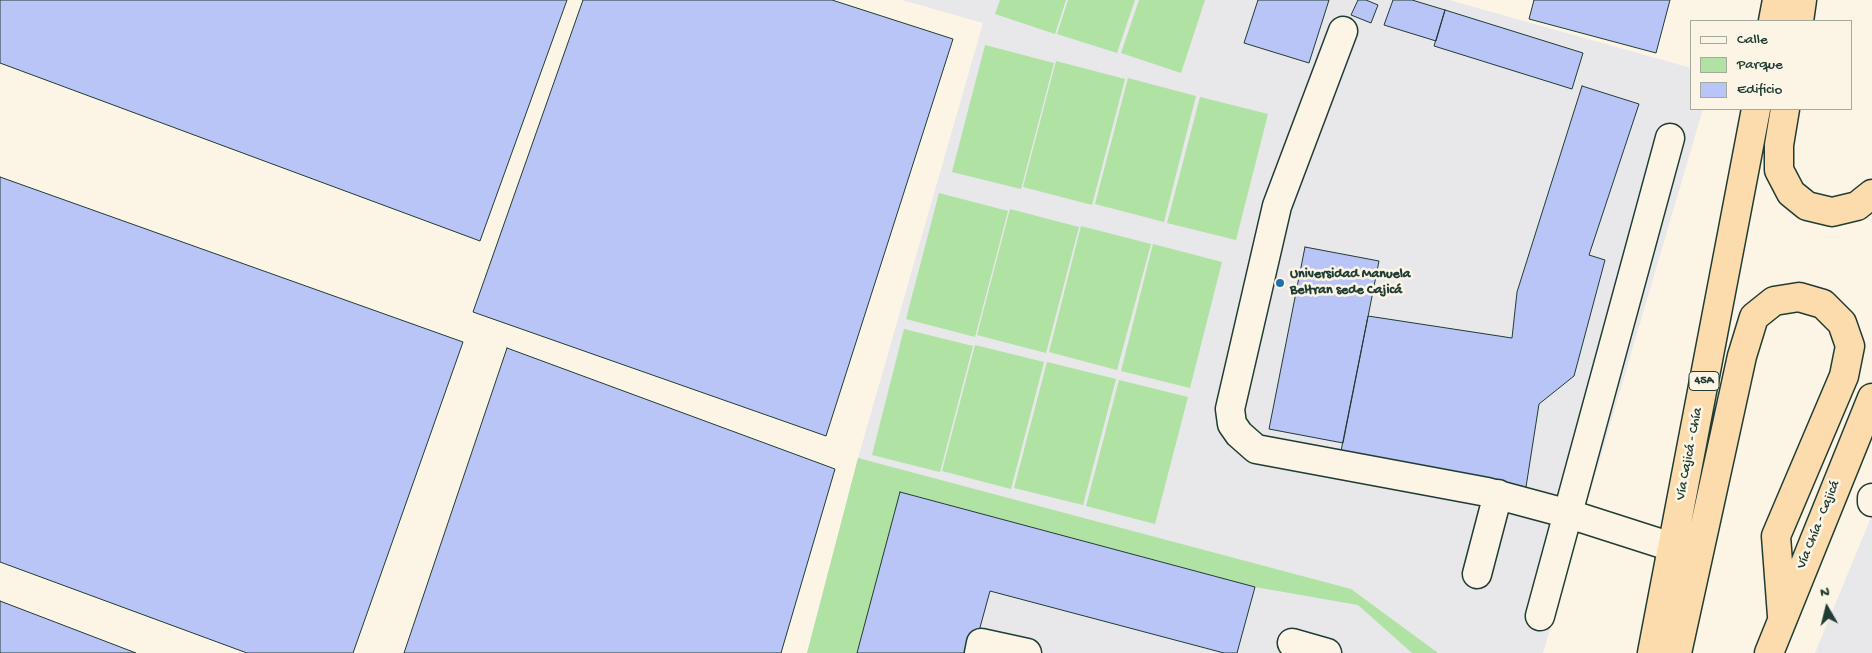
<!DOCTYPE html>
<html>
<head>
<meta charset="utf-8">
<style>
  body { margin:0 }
  #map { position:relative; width:1872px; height:653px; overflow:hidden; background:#fcf5e5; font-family:"Gochi Hand",sans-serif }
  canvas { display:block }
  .legend { position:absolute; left:1690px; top:20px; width:162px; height:90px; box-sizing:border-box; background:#fcf5e5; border:1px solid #a4ab9e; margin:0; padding:6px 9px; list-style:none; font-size:15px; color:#1f3d34 }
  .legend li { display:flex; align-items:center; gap:10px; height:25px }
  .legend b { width:25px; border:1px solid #a4ab9e }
  .north { position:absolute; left:1802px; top:583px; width:50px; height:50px; -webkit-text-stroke:4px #fcf5e5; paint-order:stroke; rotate:352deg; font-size:14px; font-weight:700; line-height:20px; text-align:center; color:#1f3d34 }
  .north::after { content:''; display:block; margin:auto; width:18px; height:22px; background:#1f3d34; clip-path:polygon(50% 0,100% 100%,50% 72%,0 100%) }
</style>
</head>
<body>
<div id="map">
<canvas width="1872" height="653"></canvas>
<ul class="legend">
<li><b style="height:6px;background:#fcf5e5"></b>Calle</li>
<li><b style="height:14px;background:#b0e2a3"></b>Parque</li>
<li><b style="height:14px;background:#b9c5f6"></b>Edificio</li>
</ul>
<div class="north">N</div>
</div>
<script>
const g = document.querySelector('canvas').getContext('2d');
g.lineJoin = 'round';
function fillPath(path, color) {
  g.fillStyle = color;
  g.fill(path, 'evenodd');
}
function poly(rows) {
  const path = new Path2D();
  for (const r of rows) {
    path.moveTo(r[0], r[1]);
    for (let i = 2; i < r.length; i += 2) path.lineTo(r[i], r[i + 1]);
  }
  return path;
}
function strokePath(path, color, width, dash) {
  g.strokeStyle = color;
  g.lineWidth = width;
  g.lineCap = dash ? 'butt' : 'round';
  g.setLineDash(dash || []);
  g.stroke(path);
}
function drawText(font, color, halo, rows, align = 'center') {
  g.font = font + ' "Gochi Hand",sans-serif';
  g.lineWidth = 5;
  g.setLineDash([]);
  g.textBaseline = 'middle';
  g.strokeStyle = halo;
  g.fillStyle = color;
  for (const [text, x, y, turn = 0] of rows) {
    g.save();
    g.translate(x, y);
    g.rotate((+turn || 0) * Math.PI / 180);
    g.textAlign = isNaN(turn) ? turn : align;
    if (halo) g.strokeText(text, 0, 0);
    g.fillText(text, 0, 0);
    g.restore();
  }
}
const built = poly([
  [902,0,1449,0,1691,68,1691,109,1703,109,1543,653,807,653,858,458,983,23],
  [1872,515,1872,653,1815,653]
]);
const green = poly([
  [1000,0,1066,0,1055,34,995,14],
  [1068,0,1135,0,1117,53,1057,34],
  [1139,0,1205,0,1181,73,1121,53],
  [985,45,1054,63,1021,189,952,172],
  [1056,61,1125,79,1092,205,1023,187],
  [1128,78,1196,96,1164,222,1095,204],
  [1200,97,1268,114,1236,240,1167,223],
  [939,193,1008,211,975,337,906,319],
  [1010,209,1079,227,1046,353,977,335],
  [1081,226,1151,244,1117,370,1049,352],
  [1153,244,1222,262,1190,388,1121,371],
  [904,329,973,346,940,472,872,455],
  [975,345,1044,362,1011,489,942,471],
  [1047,362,1116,379,1083,505,1014,488],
  [1119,380,1188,397,1155,524,1086,506],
  [858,458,1351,589,1438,653,1412,653,1358,605,1255,587,901,492,857,653,807,653]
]);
const building = poly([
  [0,0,567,0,480,241,0,63,0,0],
  [583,0,832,0,953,39,826,436,473,312,583,0],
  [1258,0,1329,0,1309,63,1244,43,1258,0],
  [1358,0,1366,0,1378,5,1371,23,1351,15,1358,0],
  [1393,0,1412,0,1445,10,1436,41,1384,25,1393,0],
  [1534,0,1670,0,1656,53,1529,19,1534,0],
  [1445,10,1583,53,1572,89,1434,46,1445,10],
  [1582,86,1639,104,1589,255,1605,260,1574,376,1539,404,1526,487,1341,451,1368,316,1512,338,1517,292,1582,86],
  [0,177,463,342,353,653,247,653,0,562,0,177],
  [1305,247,1379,261,1343,443,1269,429,1305,247],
  [507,348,835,469,781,653,404,653,507,348],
  [900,492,1255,587,1237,653,1224,653,990,591,973,653,857,653,900,492],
  [0,601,136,653,0,653,0,601]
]);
const minor = poly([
  [1343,31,1277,206,1230,409,1232,424,1239,434,1256,449,1487,492,1569,514,1672,547],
  [1872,498,1872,502],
  [1477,574,1498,494],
  [1540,616,1670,138],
  [1292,643,1327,653],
  [979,653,981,643,1027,653]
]);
const highway = poly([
  [1773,21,1777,0],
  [1799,21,1802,0],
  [1785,109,1779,145,1779,170,1791,193,1807,206,1832,212,1857,206,1872,194],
  [1652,653,1756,109],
  [1677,653,1742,356,1754,317,1774,301,1799,297,1823,304,1842,323,1850,346,1844,376,1776,536,1782,616],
  [1769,653,1872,398]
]);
const markers = [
  [1280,283,5,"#1f6fb2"]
];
const shields = [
  [1704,381,30]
];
const shieldNames = [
  ["45A",1704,381]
];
const poiNames = [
  ["Universidad Manuela",1290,275],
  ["Beltran sede Cajicá",1290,291]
];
const streetNames = [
  ["Vía Cajicá - Chía",1690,454,-79],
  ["Vía Chía - Cajicá",1819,525,-68]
];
fillPath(built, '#e8e7ea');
fillPath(green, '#b0e2a3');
fillPath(building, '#b9c5f6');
strokePath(building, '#1f3d34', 1);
strokePath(minor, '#1f3d34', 31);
strokePath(highway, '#1f3d34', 31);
strokePath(minor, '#fcf5e5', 28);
strokePath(highway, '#fcdcac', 28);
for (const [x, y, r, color] of markers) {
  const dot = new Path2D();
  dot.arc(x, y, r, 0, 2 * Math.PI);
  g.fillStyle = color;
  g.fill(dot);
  strokePath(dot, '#fcf5e5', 2);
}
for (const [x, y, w] of shields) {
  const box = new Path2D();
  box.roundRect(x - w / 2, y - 9.5, w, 19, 4);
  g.fillStyle = '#fcf5e5';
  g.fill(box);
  strokePath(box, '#1f3d34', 1);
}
drawText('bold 12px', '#1f3d34', null, shieldNames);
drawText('bold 14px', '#1f3d34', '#fcf5e5', poiNames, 'left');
drawText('14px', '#1f3d34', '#fcf5e5', streetNames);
</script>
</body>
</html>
